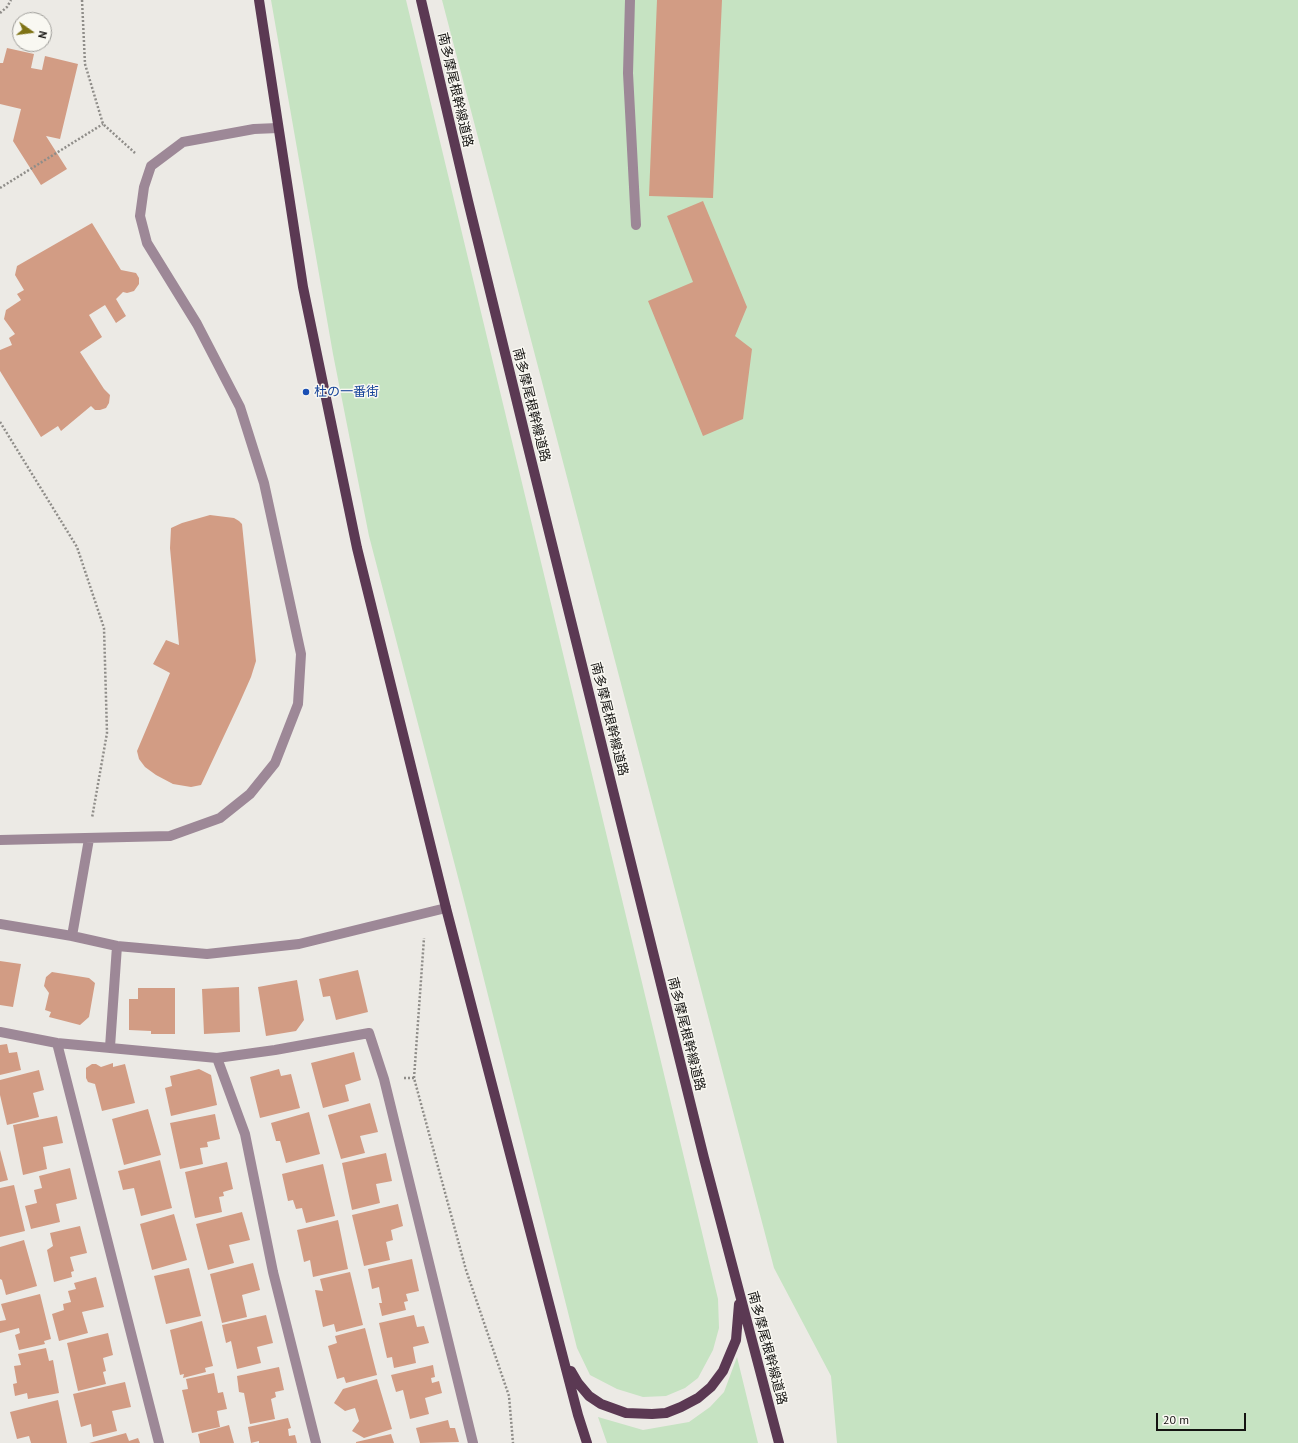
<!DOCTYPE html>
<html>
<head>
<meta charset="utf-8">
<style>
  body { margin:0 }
  #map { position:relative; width:1298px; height:1443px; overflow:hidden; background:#eceae5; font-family:"PT Sans",sans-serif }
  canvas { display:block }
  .north { position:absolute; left:12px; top:12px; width:40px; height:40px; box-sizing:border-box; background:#f9f8f2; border:1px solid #9d9c98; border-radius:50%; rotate:104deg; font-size:11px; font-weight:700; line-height:16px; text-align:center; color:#141311 }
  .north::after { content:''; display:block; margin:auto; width:14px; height:18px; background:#7f7315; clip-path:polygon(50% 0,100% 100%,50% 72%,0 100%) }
  .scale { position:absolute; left:1156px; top:1413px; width:90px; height:18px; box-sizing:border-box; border:2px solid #141311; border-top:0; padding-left:5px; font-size:12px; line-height:14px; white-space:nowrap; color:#141311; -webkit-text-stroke:3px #f9f8f2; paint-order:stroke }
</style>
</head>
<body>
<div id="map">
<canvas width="1298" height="1443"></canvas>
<div class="north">N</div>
<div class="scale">20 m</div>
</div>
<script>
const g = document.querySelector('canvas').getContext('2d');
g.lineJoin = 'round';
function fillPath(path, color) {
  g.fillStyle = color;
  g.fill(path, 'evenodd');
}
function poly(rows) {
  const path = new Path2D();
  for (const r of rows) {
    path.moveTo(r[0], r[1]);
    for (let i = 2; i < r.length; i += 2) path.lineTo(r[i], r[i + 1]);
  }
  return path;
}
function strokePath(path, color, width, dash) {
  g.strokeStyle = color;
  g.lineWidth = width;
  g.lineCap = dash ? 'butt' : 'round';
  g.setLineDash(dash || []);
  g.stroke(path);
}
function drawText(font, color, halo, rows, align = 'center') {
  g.font = font + ' "PT Sans","Noto Sans JP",sans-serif';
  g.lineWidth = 3;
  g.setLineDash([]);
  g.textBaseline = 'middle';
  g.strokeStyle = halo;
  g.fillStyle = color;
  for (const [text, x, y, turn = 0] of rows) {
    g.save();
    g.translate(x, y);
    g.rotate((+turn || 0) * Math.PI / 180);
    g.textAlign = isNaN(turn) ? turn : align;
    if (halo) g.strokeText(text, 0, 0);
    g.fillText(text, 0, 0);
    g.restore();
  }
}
const green = poly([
  [271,0,406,0,718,1299,719,1328,713,1350,698,1378,685,1388,666,1396,643,1397,617,1389,590,1375,577,1348,465,904,369,536,333,354],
  [442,0,1298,0,1298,1443,837,1443,831,1376,774,1268],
  [737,1357,758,1443,607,1443,598,1417,643,1430,689,1422,710,1407,724,1392]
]);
const building = poly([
  [657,0,722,0,713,198,649,196],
  [7,48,34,54,31,68,42,70,45,56,78,64,60,139,46,136,67,169,41,185,13,141,21,109,0,104,0,63,3,63],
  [703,201,747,307,735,336,752,349,743,419,703,436,648,301,693,282,667,216],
  [92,223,121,270,136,273,139,278,139,284,134,291,127,293,123,292,116,299,126,316,116,323,105,305,89,315,102,337,80,352,104,389,110,395,109,403,106,408,100,410,95,410,91,406,61,431,58,426,41,437,0,371,0,350,12,345,9,338,15,334,4,319,6,310,21,300,17,294,24,290,15,275,17,266],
  [210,515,234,518,239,521,242,524,256,661,251,677,239,704,201,785,191,787,173,784,156,775,145,767,139,759,137,751,170,673,153,664,166,640,179,645,170,548,171,528,182,523],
  [0,961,21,964,13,1007,0,1005],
  [358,970,368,1012,336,1020,330,996,323,997,319,979],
  [52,972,89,978,95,983,89,1017,80,1025,49,1017,51,1012,45,1010,49,993,44,986,46,977],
  [297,980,304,1020,296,1031,266,1036,258,987],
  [239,987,240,1032,204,1034,202,989],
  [138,988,175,988,175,1034,151,1034,151,1031,129,1030,129,999,138,999],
  [7,1044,9,1053,17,1052,21,1070,0,1075,0,1045],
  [354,1052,361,1080,345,1085,349,1101,323,1108,311,1063],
  [113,1063,113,1067,125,1064,135,1103,102,1111,95,1084,88,1082,86,1078,86,1068,92,1064,96,1064,101,1067],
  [199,1069,211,1075,217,1105,171,1116,165,1088,172,1086,170,1076],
  [279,1069,281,1076,291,1074,300,1108,260,1118,250,1077],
  [39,1070,44,1090,33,1093,39,1117,7,1125,0,1095,0,1080],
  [370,1103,378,1132,360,1136,365,1153,341,1159,328,1115],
  [148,1109,161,1155,124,1165,112,1119],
  [309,1112,320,1154,286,1163,280,1141,276,1141,271,1123],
  [215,1114,220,1139,207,1142,208,1147,200,1148,203,1164,180,1169,170,1123],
  [57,1116,63,1143,43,1147,47,1169,23,1175,13,1125],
  [0,1150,8,1180,0,1182],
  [386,1153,392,1181,376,1184,380,1203,352,1210,342,1163],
  [160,1160,172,1208,141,1216,134,1188,123,1190,118,1171],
  [227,1162,233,1189,223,1192,224,1196,219,1197,222,1212,195,1218,185,1172],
  [323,1164,335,1216,306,1223,302,1208,296,1209,293,1200,288,1201,282,1174],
  [70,1168,77,1199,56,1204,60,1222,31,1229,25,1206,37,1203,34,1190,42,1188,39,1176],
  [14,1185,25,1231,0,1237,0,1188],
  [398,1204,403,1226,391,1230,393,1240,386,1242,390,1260,364,1266,352,1215],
  [242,1212,250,1240,229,1245,234,1263,208,1270,196,1224],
  [174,1214,187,1260,152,1270,140,1224],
  [338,1220,348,1269,313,1277,310,1260,304,1262,297,1230],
  [80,1226,87,1253,70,1257,74,1271,71,1272,72,1277,54,1282,47,1250,53,1246,50,1233],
  [24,1240,37,1286,6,1295,2,1280,0,1279,0,1247],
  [412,1259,419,1291,406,1294,408,1301,404,1302,406,1310,382,1316,379,1303,382,1303,379,1287,372,1289,368,1269],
  [253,1263,260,1290,242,1295,247,1317,222,1323,210,1274],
  [189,1268,201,1316,166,1324,154,1276],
  [350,1272,363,1325,336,1332,334,1324,323,1327,315,1290,323,1291,320,1279],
  [96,1277,104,1307,82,1312,88,1333,59,1341,52,1314,64,1310,63,1304,71,1302,68,1291,76,1289,74,1283],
  [40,1294,51,1339,44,1341,45,1344,19,1350,15,1335,20,1333,19,1328,0,1333,0,1321,6,1320,1,1304],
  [266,1315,273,1343,257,1347,261,1363,237,1369,231,1341,226,1343,222,1325],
  [414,1315,417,1327,424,1326,429,1343,413,1347,416,1363,394,1368,392,1357,387,1358,379,1323],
  [202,1321,213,1366,205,1368,206,1372,183,1378,184,1374,180,1375,170,1330],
  [365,1328,377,1375,346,1383,344,1377,337,1379,328,1346,337,1343,335,1336],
  [108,1333,113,1355,103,1358,106,1371,103,1372,106,1384,78,1391,67,1343],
  [46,1348,49,1361,53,1360,59,1393,28,1399,27,1393,15,1396,13,1384,17,1383,14,1366,21,1365,18,1354],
  [433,1365,435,1377,431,1378,432,1383,439,1381,442,1393,425,1398,429,1414,410,1419,403,1390,396,1392,391,1375],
  [279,1367,284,1390,275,1392,276,1397,271,1399,275,1419,250,1424,244,1393,239,1392,237,1376],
  [214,1373,218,1393,223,1392,227,1409,217,1411,220,1427,192,1433,182,1390,188,1389,186,1379],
  [377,1379,392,1429,364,1438,352,1431,359,1421,355,1408,345,1411,334,1403,343,1389],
  [125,1382,131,1407,112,1411,117,1431,93,1437,91,1424,81,1427,73,1394],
  [58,1400,67,1443,31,1443,29,1436,17,1439,10,1412],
  [288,1418,291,1428,288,1429,289,1436,295,1435,297,1443,259,1443,259,1441,251,1443,248,1427],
  [448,1420,450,1428,455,1428,459,1442,420,1443,416,1428],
  [229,1425,234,1443,200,1443,198,1434],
  [126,1433,129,1441,138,1438,140,1443,89,1443],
  [391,1434,394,1443,356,1443,356,1442]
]);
const path = poly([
  [82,0,85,64,103,124,135,153],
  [0,13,7,7,11,0],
  [0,188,103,124],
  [0,422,77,547,104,628,107,733,92,818],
  [404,1078,414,1078,466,1270,509,1396,513,1443],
  [414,1078,424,938]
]);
const minor = poly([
  [630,0,628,73,636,225],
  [0,840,170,836,220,818,250,794,275,763,298,704,301,654,264,483,240,407,197,324,147,243,140,216,144,187,151,166,183,142,254,129,278,128],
  [0,924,72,936,117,946,207,954,299,944,446,908],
  [72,936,89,839],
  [0,1032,57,1043,217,1058,275,1050,369,1033,384,1079,473,1443],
  [57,1043,159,1443],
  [110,1047,117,946],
  [217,1058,245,1134,273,1272,316,1443]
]);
const major = poly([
  [259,0,303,287,357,548,446,908,578,1415,587,1443],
  [421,0,468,201,525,435,704,1158,779,1443],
  [571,1371,578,1383,589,1396,601,1404,626,1413,652,1414,666,1413,681,1407,698,1398,711,1387,723,1371,736,1340,739,1304]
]);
const markers = [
  [306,392,4,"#1a4fb4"]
];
const streetNames = [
  ["南多摩尾根幹線道路",455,90,77],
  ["南多摩尾根幹線道路",531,405,76],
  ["南多摩尾根幹線道路",609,719,76],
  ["南多摩尾根幹線道路",686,1034,76],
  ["南多摩尾根幹線道路",767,1348,75]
];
const transitNames = [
  ["杜の一番街",314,392]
];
fillPath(green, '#c6e3c2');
fillPath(building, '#d29c84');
strokePath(path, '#8f8d89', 2.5, [2, 2]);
strokePath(minor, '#9d8897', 10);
strokePath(major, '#5b3953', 10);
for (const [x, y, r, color] of markers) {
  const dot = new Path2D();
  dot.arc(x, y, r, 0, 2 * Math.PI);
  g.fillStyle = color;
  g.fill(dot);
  strokePath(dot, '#f9f8f2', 1.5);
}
drawText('13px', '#141311', '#f9f8f2', streetNames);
drawText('13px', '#164399', '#f9f8f2', transitNames, 'left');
</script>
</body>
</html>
